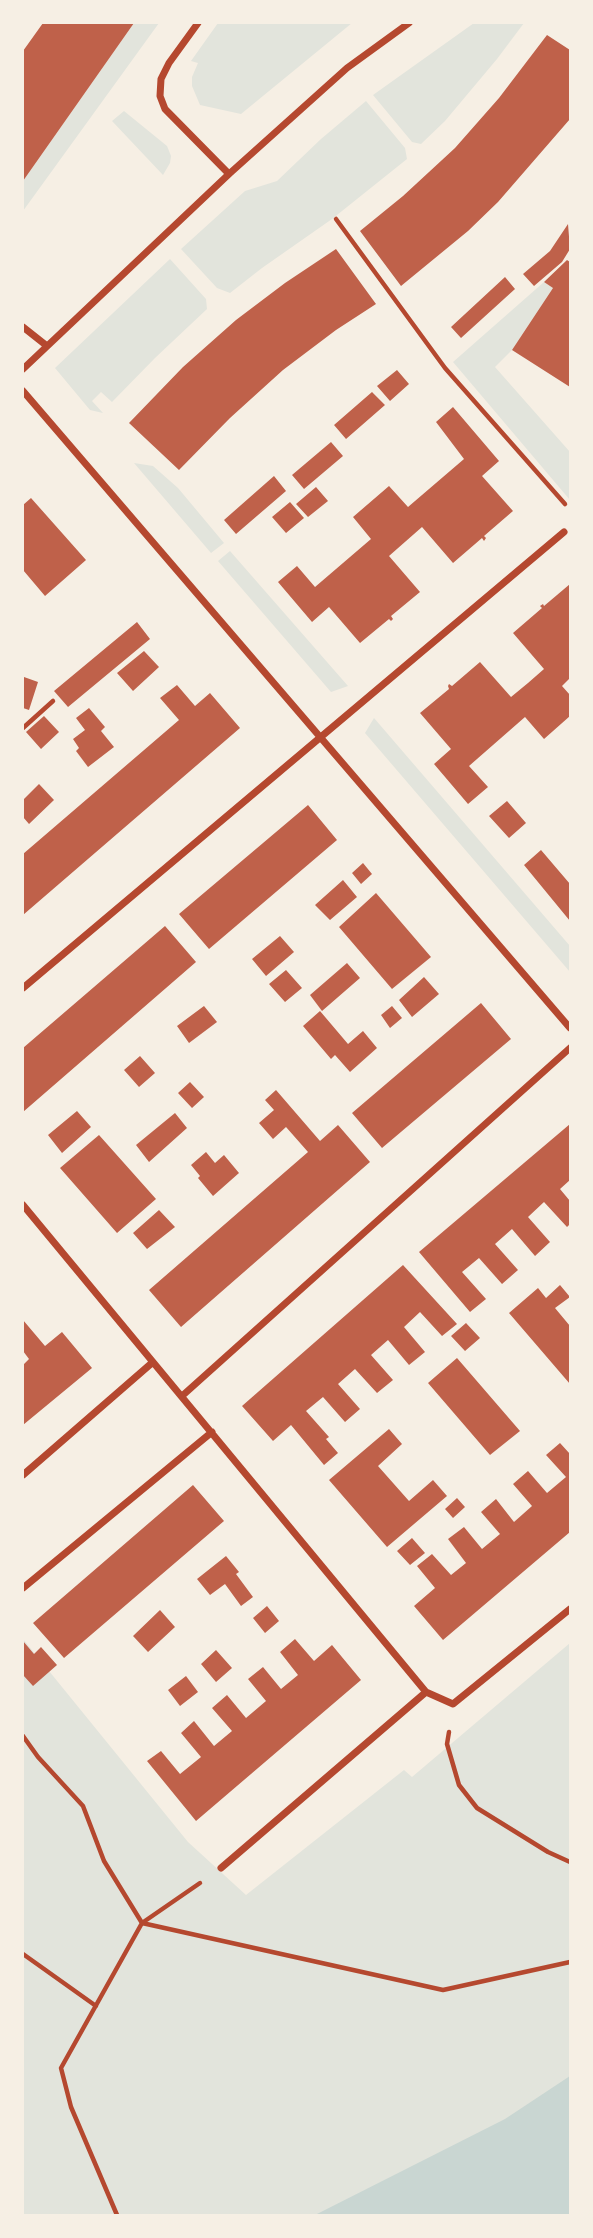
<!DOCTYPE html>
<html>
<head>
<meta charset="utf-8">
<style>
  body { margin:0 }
  #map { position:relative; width:593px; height:2238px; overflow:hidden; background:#f6efe4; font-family:"Varela Round",sans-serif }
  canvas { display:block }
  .frame { position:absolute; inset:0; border:24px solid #f6efe4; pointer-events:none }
</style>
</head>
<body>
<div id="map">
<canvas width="593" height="2238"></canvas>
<div class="frame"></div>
</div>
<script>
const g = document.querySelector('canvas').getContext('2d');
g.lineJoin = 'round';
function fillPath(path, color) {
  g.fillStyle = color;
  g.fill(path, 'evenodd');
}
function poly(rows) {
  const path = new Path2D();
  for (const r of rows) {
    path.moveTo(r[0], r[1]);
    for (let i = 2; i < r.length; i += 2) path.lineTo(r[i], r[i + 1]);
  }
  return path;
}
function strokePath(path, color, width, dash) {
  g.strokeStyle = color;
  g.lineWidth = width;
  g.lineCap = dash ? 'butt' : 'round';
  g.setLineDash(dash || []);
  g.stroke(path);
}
const green = poly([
  [134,23,159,23,23,211,23,181],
  [218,23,352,23,241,114,200,105,192,86,192,77,198,63,191,61],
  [474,23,524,23,497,59,445,121,421,144,412,142,373,95],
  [366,101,405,148,407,159,332,219,262,268,230,293,217,288,181,249,245,191,277,181,321,139],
  [124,111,167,146,171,156,170,163,163,175,112,121],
  [170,259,206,299,207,309,155,358,112,402,101,392,92,401,103,413,90,410,55,368],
  [544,282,553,288,512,350,495,367,570,452,570,500,453,362],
  [134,463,153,466,178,488,224,543,211,553],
  [230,551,348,686,331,692,218,561],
  [374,718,570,946,570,972,365,733],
  [23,1639,188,1842,246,1895,404,1770,412,1777,570,1643,570,2215,23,2215]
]);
const water = poly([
  [570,2076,570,2215,315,2215,505,2119]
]);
const building = poly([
  [43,23,134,23,23,181,23,51],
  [547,35,570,50,570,119,498,202,468,231,401,286,360,231,403,196,455,148,499,98],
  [568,224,570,249,562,262,534,286,523,274,550,251],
  [336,249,376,304,336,330,283,370,230,418,179,470,129,423,183,367,236,320,285,283],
  [567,260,570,262,570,387,512,350,553,288,544,282],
  [505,277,515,289,461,338,451,327],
  [397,370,409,384,390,401,377,386],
  [372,392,385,405,346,439,334,425],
  [453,407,499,461,482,476,513,511,484,536,486,538,484,541,482,538,453,563,422,527,389,556,420,592,391,616,393,619,391,621,389,619,360,643,329,607,312,622,278,582,297,566,315,587,371,539,353,517,389,486,408,507,464,459,436,422],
  [331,442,343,456,304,489,292,475],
  [274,476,286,491,236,534,224,520],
  [316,487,328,501,308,517,296,504],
  [31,498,86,560,45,596,23,570,23,505],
  [290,502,304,518,286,533,272,517],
  [570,584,570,678,562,686,570,695,570,716,544,739,525,717,469,766,488,787,468,804,434,764,451,749,420,713,449,689,448,686,449,684,452,686,480,662,511,697,528,683,544,669,513,633,542,608,540,606,543,604,544,606],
  [137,622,150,639,68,707,54,691],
  [144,651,159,667,133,691,117,673],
  [24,677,38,682,29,710,23,708],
  [177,685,195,706,210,693,240,728,23,915,23,854,179,720,160,698],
  [89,708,105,727,101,731,114,747,88,767,76,751,79,748,73,739,85,730,76,718],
  [44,716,59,732,41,749,26,732],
  [39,784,54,800,29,824,23,817,23,800],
  [507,801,526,823,509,838,489,816],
  [308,805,337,840,209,949,179,914],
  [541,850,570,884,570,921,524,865],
  [363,863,372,874,361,884,352,873],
  [343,880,357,897,330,920,315,905],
  [376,893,431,957,392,989,339,927],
  [165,926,196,962,23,1112,23,1048],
  [280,936,294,952,266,976,252,959],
  [347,963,360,978,322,1011,310,995],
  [286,970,302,988,285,1002,269,984],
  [424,977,439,994,412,1017,399,1000],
  [481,1003,511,1039,382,1148,352,1113],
  [204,1006,217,1022,189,1043,177,1026],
  [392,1006,402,1018,390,1028,381,1015],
  [320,1011,348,1044,363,1031,377,1048,350,1072,335,1055,331,1059,303,1026],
  [140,1056,155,1073,139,1087,124,1070],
  [190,1082,204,1097,192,1108,178,1093],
  [276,1090,320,1141,338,1125,370,1162,181,1327,149,1290,308,1152,286,1127,273,1139,259,1123,274,1110,265,1100],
  [77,1111,91,1127,62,1153,48,1135],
  [175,1113,187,1128,149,1162,136,1145],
  [570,1124,570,1180,560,1189,570,1201,570,1224,567,1227,544,1202,528,1217,550,1242,535,1256,512,1229,495,1244,518,1270,502,1284,479,1258,462,1272,486,1299,470,1312,419,1252],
  [99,1135,156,1199,117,1233,60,1168],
  [206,1152,215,1163,224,1155,239,1173,213,1196,198,1178,200,1176,191,1165],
  [159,1210,175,1227,147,1249,133,1233],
  [403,1265,457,1324,442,1336,420,1312,404,1327,425,1352,409,1365,388,1340,371,1355,393,1380,377,1393,355,1369,338,1384,360,1409,345,1422,323,1397,306,1411,329,1437,326,1439,338,1453,324,1465,291,1425,273,1441,242,1406],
  [560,1285,570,1297,555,1308,570,1326,570,1384,509,1313,538,1288,546,1298],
  [23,1320,45,1346,62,1332,92,1368,23,1425,23,1365,29,1359,23,1351],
  [466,1323,480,1338,465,1351,451,1336],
  [457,1358,520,1431,490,1455,428,1383],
  [389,1429,402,1444,378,1466,409,1501,433,1480,447,1496,387,1547,329,1480],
  [560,1443,570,1454,570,1532,443,1640,414,1606,435,1588,417,1566,432,1554,451,1575,466,1563,448,1539,464,1527,482,1549,500,1534,481,1512,496,1499,514,1522,532,1506,513,1484,528,1471,547,1493,566,1477,546,1455],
  [193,1485,224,1521,64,1658,33,1623],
  [457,1498,465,1507,453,1518,445,1509],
  [412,1538,425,1553,410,1565,397,1551],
  [226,1556,239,1572,236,1574,253,1597,241,1606,225,1584,210,1595,197,1579],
  [267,1606,279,1621,265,1633,253,1618],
  [160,1610,175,1627,148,1652,133,1636],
  [295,1639,314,1661,332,1645,361,1680,196,1821,147,1761,161,1751,180,1774,201,1757,181,1733,194,1721,214,1746,232,1731,212,1708,227,1695,246,1718,266,1701,248,1679,263,1667,281,1689,298,1675,280,1652],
  [23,1641,34,1654,41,1647,57,1665,33,1686,23,1675],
  [216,1650,232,1668,216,1682,201,1664],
  [186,1676,198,1692,180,1706,168,1690]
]);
const path = poly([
  [336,219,445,368,565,504],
  [23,728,53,701],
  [449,1732,447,1744,459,1785,477,1808,548,1852,570,1862],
  [23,1736,38,1757,83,1806,104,1861,142,1923,443,1990,570,1962],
  [23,1954,96,2006],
  [117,2215,71,2107,61,2068,142,1923,200,1883]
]);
const minor = poly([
  [198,23,169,63,161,79,160,96,165,109,229,174],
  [23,327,47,346],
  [23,369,229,174,347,68,409,23],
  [23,391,570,1028],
  [23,988,564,532],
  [23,1205,426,1692,453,1704,570,1609],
  [182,1396,570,1048],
  [23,1475,153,1362],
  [23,1588,212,1432],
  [221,1868,426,1692]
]);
fillPath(green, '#e2e4dc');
fillPath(water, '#c9d6d2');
fillPath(building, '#bf614a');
strokePath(path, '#b5482f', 4.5);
strokePath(minor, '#b5482f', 7);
</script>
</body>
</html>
